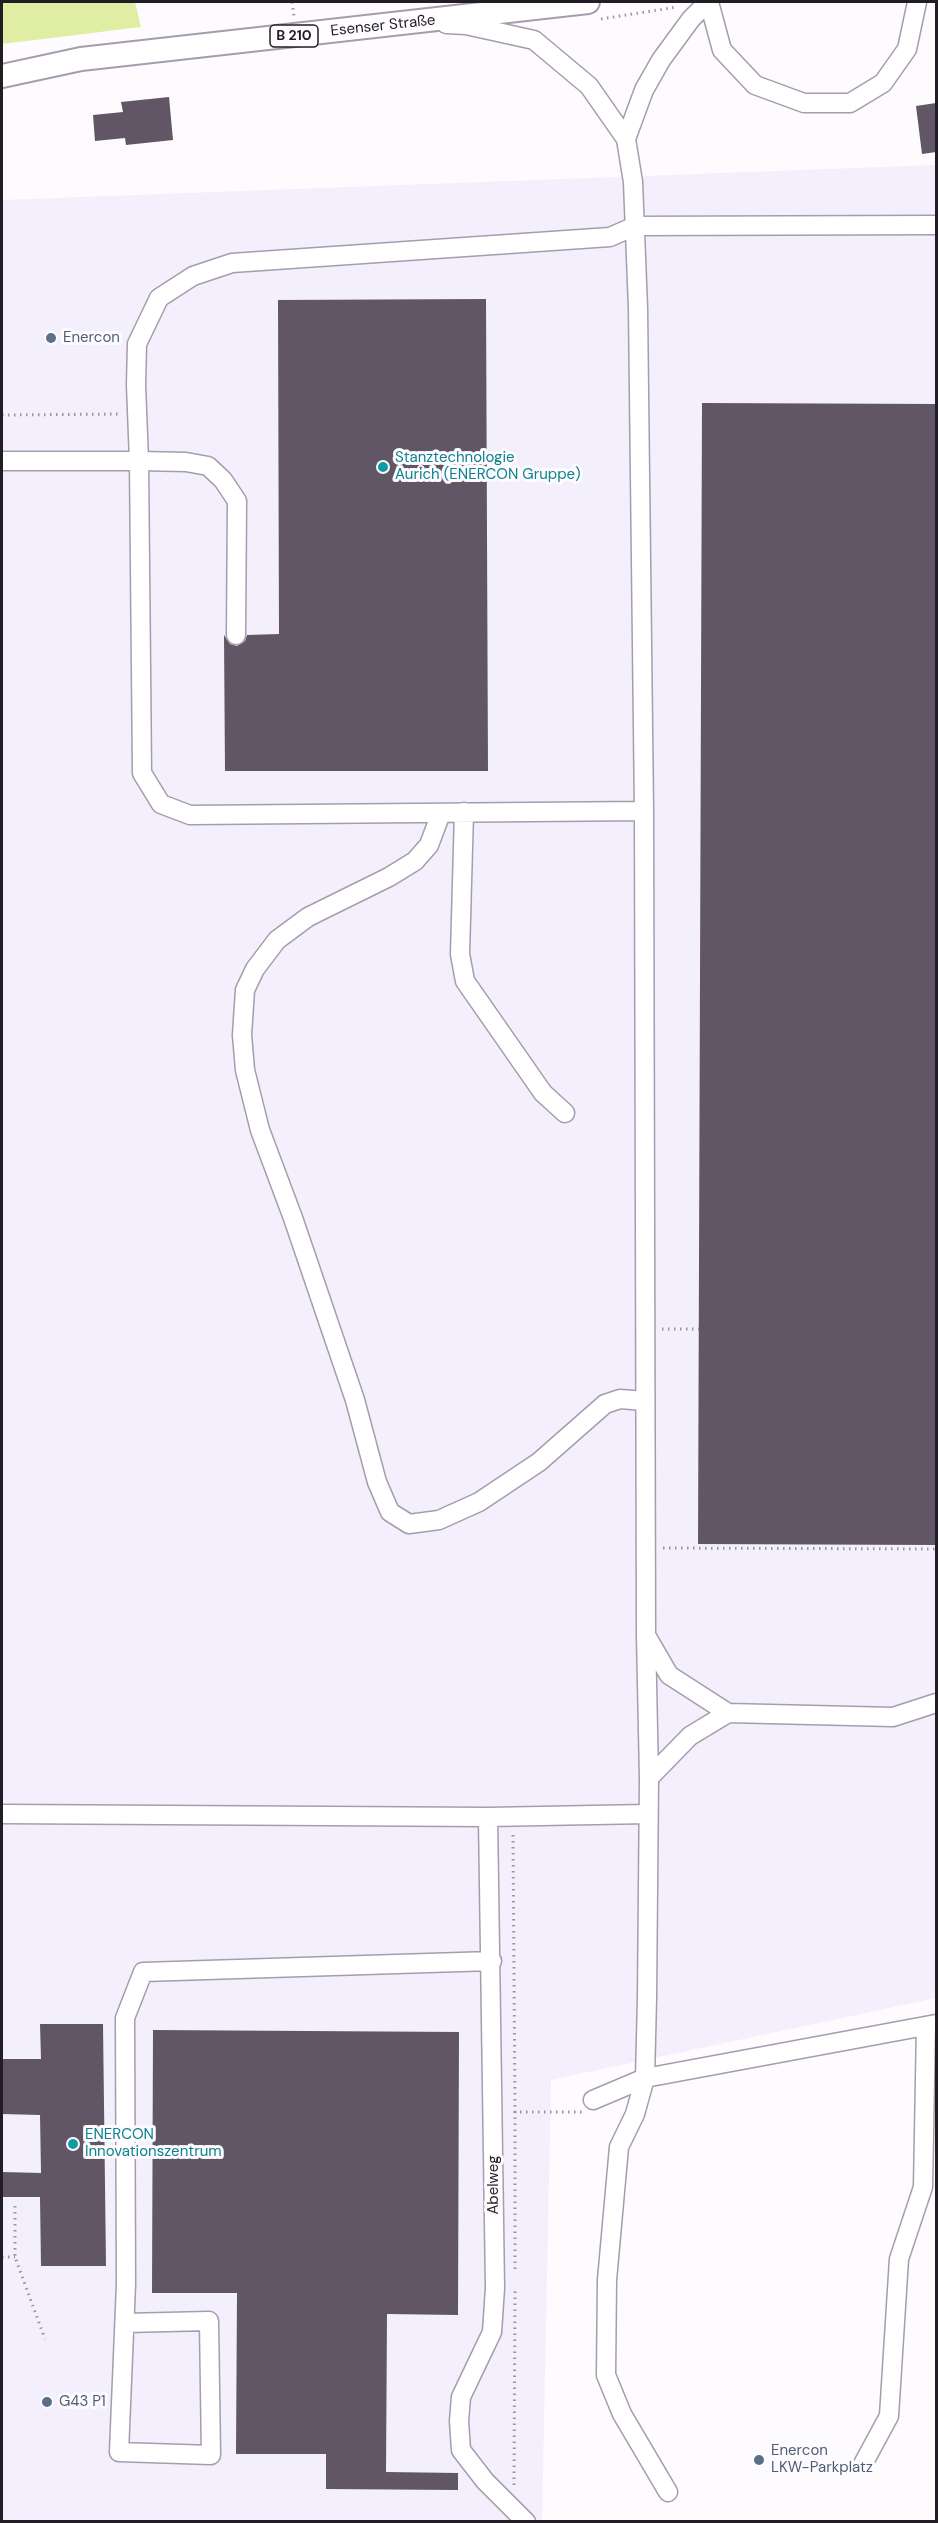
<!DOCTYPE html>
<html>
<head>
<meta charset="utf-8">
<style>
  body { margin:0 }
  #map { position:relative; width:938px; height:2523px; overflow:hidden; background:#fdfbfe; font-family:"DM Sans",sans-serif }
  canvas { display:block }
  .frame { position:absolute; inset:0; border:3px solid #221d24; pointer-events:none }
</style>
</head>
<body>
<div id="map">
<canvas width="938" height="2523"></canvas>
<div class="frame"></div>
</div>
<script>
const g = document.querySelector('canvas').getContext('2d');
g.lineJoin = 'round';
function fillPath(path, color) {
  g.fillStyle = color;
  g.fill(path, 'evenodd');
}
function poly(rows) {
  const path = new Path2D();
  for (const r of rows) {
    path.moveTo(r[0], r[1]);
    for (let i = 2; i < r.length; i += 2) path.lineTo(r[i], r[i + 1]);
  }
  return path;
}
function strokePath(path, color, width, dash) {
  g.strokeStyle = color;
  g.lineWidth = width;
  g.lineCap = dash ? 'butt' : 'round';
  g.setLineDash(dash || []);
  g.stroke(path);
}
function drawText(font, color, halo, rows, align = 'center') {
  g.font = font + ' "DM Sans",sans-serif';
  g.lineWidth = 6;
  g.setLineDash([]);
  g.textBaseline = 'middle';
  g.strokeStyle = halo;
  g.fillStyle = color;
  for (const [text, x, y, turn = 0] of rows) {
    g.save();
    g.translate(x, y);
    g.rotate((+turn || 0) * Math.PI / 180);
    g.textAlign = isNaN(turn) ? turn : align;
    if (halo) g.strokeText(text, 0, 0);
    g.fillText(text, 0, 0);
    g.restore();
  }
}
const commercial = poly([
  [936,165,936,1998,551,2080,542,2521,2,2521,2,200]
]);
const green = poly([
  [2,2,135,2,141,27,2,44]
]);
const building = poly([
  [169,97,173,140,126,145,125,138,95,141,93,115,123,112,121,102],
  [936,103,936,152,922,154,916,106],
  [486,299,488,771,225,771,224,635,230,644,237,646,245,641,247,635,279,634,278,300],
  [702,403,936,404,936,1545,698,1544],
  [40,2024,103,2024,106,2266,41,2266,40,2197,2,2197,2,2172,41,2173,40,2115,2,2114,2,2059,41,2059],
  [153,2030,459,2032,458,2315,387,2314,386,2472,458,2473,458,2490,326,2489,326,2454,236,2454,237,2293,152,2293]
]);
const path = poly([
  [292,2,294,16],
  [601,19,677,7],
  [2,415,120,414],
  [662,1329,699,1329],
  [663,1548,936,1549],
  [513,1835,515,2112],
  [15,2206,15,2257,45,2339],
  [2,2257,15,2257],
  [515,2269,515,2112,582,2112],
  [514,2485,515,2290]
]);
const minor = poly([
  [709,2,722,50,755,85,804,103,850,103,883,83,907,49,917,2],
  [446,24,466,25,534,40,589,86,626,139,633,182,638,308,644,811,646,1635,649,1778,647,1999,645,2078,635,2114,619,2147,607,2280,606,2375,622,2414,668,2492],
  [626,139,644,90,661,60,691,19,708,2],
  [2,461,139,461,142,773,161,804,190,815,644,811],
  [236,635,237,501,223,480,208,466,186,462,139,461,136,385,137,344,159,298,193,276,232,263,610,237,635,226,936,225],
  [464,812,460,954,465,981,543,1093,565,1113],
  [441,813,429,845,415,861,389,877,308,917,277,940,255,969,245,990,242,1035,245,1070,260,1130,293,1218,355,1400,377,1482,390,1512,409,1524,439,1520,479,1502,539,1462,605,1404,620,1399,645,1401],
  [647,1637,669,1675,728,1713,893,1717,936,1703],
  [649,1778,690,1736,728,1713],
  [2,1814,488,1817,647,1814],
  [488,1817,495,2288,492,2332,461,2397,459,2421,461,2450,485,2481,526,2522],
  [593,2100,645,2078,936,2024],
  [125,2323,209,2321,211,2455,119,2452,126,2284,125,2018,143,1972,492,1961],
  [863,2464,889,2416,899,2259,923,2187,926,2026]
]);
const major = poly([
  [2,76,81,59,588,2]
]);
const markers = [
  [51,338,6,"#5c6f8a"],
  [383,467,6,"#0f9aa8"],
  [73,2144,6,"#0f9aa8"],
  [47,2402,6,"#5c6f8a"],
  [759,2460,6,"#5c6f8a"]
];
const shields = [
  [294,36,48]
];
const shieldNames = [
  ["B 210",294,36]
];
const streetNames = [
  ["Esenser Straße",383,26,-6],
  ["Abelweg",494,2185,-90]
];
const serviceNames = [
  ["Enercon",63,338],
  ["G43 P1",59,2402],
  ["Enercon",771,2451],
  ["LKW-Parkplatz",771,2468]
];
const cultureNames = [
  ["Stanztechnologie",395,458],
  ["Aurich (ENERCON Gruppe)",395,475],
  ["ENERCON",85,2135],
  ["Innovationszentrum",85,2152]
];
fillPath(commercial, '#f3effc');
fillPath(green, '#dfeea2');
fillPath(building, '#605665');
strokePath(minor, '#a79cad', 21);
strokePath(major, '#a79cad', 26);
strokePath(path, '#99969b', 3, [1.5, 4.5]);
strokePath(minor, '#fff', 18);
strokePath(major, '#fff', 22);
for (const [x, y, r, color] of markers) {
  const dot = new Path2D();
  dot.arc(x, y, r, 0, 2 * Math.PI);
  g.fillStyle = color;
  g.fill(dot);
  strokePath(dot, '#fdfbfe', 2);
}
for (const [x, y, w] of shields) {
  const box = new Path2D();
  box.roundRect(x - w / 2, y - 11, w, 22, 4.5);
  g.fillStyle = '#fdfbfe';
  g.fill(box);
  strokePath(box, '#221d24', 1.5);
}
drawText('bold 14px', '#221d24', null, shieldNames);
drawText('15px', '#221d24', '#fdfbfe', streetNames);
drawText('15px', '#4e5e75', '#fdfbfe', serviceNames, 'left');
drawText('15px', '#0d838f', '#fdfbfe', cultureNames, 'left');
</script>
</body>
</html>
